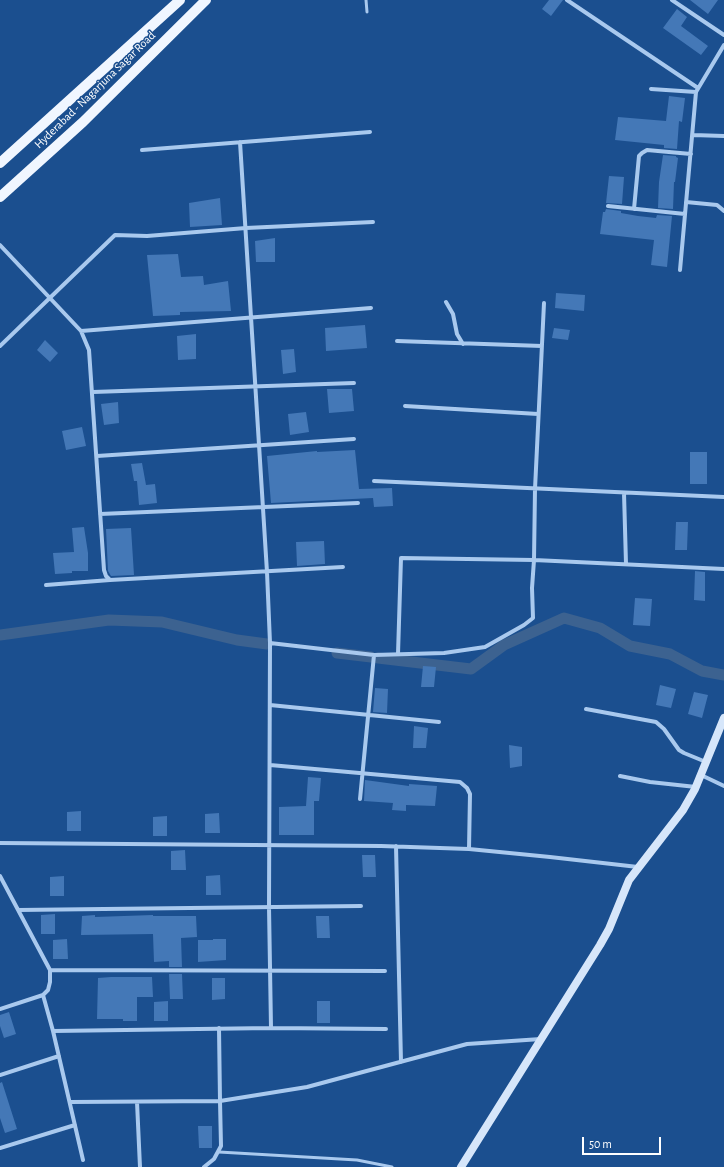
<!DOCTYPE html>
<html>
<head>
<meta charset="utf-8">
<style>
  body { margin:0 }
  #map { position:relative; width:724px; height:1167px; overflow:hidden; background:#1b4f8f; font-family:"Alegreya Sans",sans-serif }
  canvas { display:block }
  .scale { position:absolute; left:582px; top:1137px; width:79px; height:18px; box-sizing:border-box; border:2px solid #fff; border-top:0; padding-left:5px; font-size:12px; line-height:14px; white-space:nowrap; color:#fff; -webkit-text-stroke:3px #1b4f8f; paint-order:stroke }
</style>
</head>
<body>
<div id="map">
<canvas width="724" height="1167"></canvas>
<div class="scale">50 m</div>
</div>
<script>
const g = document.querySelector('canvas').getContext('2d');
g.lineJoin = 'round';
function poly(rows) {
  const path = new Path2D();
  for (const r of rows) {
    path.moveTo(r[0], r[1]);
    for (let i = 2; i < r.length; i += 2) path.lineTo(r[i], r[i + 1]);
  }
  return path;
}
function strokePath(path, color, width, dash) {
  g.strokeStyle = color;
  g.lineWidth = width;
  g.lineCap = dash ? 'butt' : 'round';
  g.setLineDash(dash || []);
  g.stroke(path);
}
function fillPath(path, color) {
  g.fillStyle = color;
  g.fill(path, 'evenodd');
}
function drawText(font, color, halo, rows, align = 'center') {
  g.font = font + ' "Alegreya Sans",sans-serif';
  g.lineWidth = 3;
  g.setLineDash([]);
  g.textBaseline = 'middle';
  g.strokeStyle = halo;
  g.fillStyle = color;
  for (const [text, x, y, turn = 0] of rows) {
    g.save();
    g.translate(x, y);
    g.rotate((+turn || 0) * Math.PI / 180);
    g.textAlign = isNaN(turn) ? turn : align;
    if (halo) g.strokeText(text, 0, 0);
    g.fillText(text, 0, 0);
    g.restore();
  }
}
const canal = poly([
  [0,635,109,620,162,622,237,640,267,644],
  [337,653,371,657],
  [378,658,471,669,504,645,564,618,600,628,630,646,670,654,702,671,724,675]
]);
const building = poly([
  [549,0,563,0,551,16,542,9],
  [690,0,718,0,708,14],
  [677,9,687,17,681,26,708,46,701,55,663,28],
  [669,96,685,98,682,122,679,121,677,149,664,148,664,145,615,140,618,117,666,121],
  [663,155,676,156,676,157,678,158,675,182,674,182,673,209,658,208,659,182],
  [609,176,624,177,622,204,606,203],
  [220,198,222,225,190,227,189,203],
  [606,209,621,211,621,213,638,216,656,218,657,215,672,216,667,267,651,265,654,240,600,234,603,212,605,212],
  [275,238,275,262,256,262,255,241],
  [178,254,181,277,203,276,204,285,228,281,231,311,180,312,180,315,153,316,147,255],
  [556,293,585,295,584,311,555,308],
  [365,325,367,348,326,351,325,328],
  [554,328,570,330,568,340,552,338],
  [196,334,196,359,178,360,177,336],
  [45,340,58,353,50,362,37,350],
  [294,349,296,372,283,374,281,350],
  [327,389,352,389,354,411,329,413],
  [118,402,119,423,104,425,101,404],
  [306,412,309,432,290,435,288,414],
  [82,427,86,446,66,450,62,431],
  [355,450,359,489,392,488,393,506,374,507,373,498,271,503,267,456,317,451,317,452],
  [690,452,707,452,707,484,690,484],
  [142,463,146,485,155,484,157,503,139,505,137,481,134,481,131,464],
  [676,522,688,522,687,550,675,550],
  [84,527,88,553,88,571,72,571,72,573,55,574,53,553,74,552,72,528],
  [131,528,134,575,111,576,108,571,106,529],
  [324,541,325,564,297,566,296,542],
  [695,571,705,572,705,601,694,600],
  [635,598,652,599,650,626,633,625],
  [423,666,436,667,434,687,421,687],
  [660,685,676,689,671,708,656,705],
  [375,688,388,689,387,713,373,712],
  [694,692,708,695,702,718,688,714],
  [414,726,428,728,426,748,413,748],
  [509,745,522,747,522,766,510,768],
  [308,777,321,778,319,801,314,801,314,835,279,835,279,807,306,806],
  [365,780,409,786,409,784,437,786,435,806,406,805,406,811,392,810,393,803,364,801],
  [81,811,81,831,67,831,67,812],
  [219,813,220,833,205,833,205,814],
  [167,816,167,836,153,836,153,817],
  [185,850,186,870,171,870,171,851],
  [362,855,375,855,376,877,363,877],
  [220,875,221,895,206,895,206,876],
  [64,876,64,896,50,896,50,877],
  [55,914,55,934,41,934,41,915],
  [95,915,95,917,153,915,153,916,196,916,197,937,181,938,182,967,169,967,169,961,154,962,153,934,81,935,82,916],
  [316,916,329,916,330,938,317,938],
  [67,939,68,959,53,959,53,940],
  [213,939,226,939,226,960,198,962,198,940,213,940],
  [169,974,182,974,183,999,170,999],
  [111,977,152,977,153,997,137,997,137,1021,123,1021,123,1019,97,1019,98,978],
  [212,978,225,978,225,999,212,1000],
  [168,1001,168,1021,154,1021,154,1002],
  [317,1001,330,1001,330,1023,317,1023],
  [9,1012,16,1034,4,1038,0,1026,0,1015],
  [2,1082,17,1129,5,1133,0,1118,0,1083],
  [198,1126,212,1126,212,1148,199,1148]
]);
const lane = poly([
  [366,0,367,12],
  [219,1152,357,1160,392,1167]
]);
const street = poly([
  [567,0,698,88],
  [672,0,724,35],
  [651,89,696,92],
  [693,135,724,136],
  [142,150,370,132],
  [686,202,717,205,724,211],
  [608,206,685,214],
  [634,209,639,156,642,153,647,150,691,154],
  [0,245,81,331,89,350,104,570,106,576,110,580,343,567],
  [680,270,696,92,724,45],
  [446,302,453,314,457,334,463,344],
  [81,331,371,308],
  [397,341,542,346],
  [0,346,115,235,147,236,246,228,373,222],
  [93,392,354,383],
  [405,406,538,414],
  [97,456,354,439],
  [374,481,724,497],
  [624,493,626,564],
  [100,514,358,503],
  [46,585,110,580],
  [270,643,374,655,444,653,485,647,524,625,533,618,532,588,534,560,535,489,544,303],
  [398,654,401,558,534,560,724,569],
  [270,705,439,722],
  [586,709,656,722,664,729,679,750,684,753,706,762],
  [270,765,460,782,467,788,470,794,469,849],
  [701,775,724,786],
  [620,776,650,782,696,787],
  [360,799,374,655],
  [0,843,381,846,469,849,550,857,638,867],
  [396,846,401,1062],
  [0,876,50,970,50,982,48,990,43,995,0,1009],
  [18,910,361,906],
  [50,970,385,971],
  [43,995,53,1031,271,1028,269,907,270,643,267,572,240,142],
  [271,1028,386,1029],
  [53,1031,83,1160],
  [0,1075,59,1056],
  [70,1102,220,1101,219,1028],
  [137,1102,140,1167],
  [0,1148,75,1125],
  [204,1167,214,1159,221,1146,220,1101,307,1087,467,1044,541,1039]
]);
const secondary = poly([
  [461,1167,600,945,609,929,629,880,683,810,695,789,724,718]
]);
const primary = poly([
  [0,163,180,0],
  [0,197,83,122,206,0]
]);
const streetNames = [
  ["Hyderabad - Nagarjuna Sagar Road",95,90,-44]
];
strokePath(canal, '#3c6290', 11);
fillPath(building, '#4478b7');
strokePath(lane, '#a9c9ee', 3);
strokePath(street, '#a9c9ee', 4);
strokePath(secondary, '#d6e6fa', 8);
strokePath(primary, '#f0f6ff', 10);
drawText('12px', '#fff', '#1b4f8f', streetNames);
</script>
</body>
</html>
